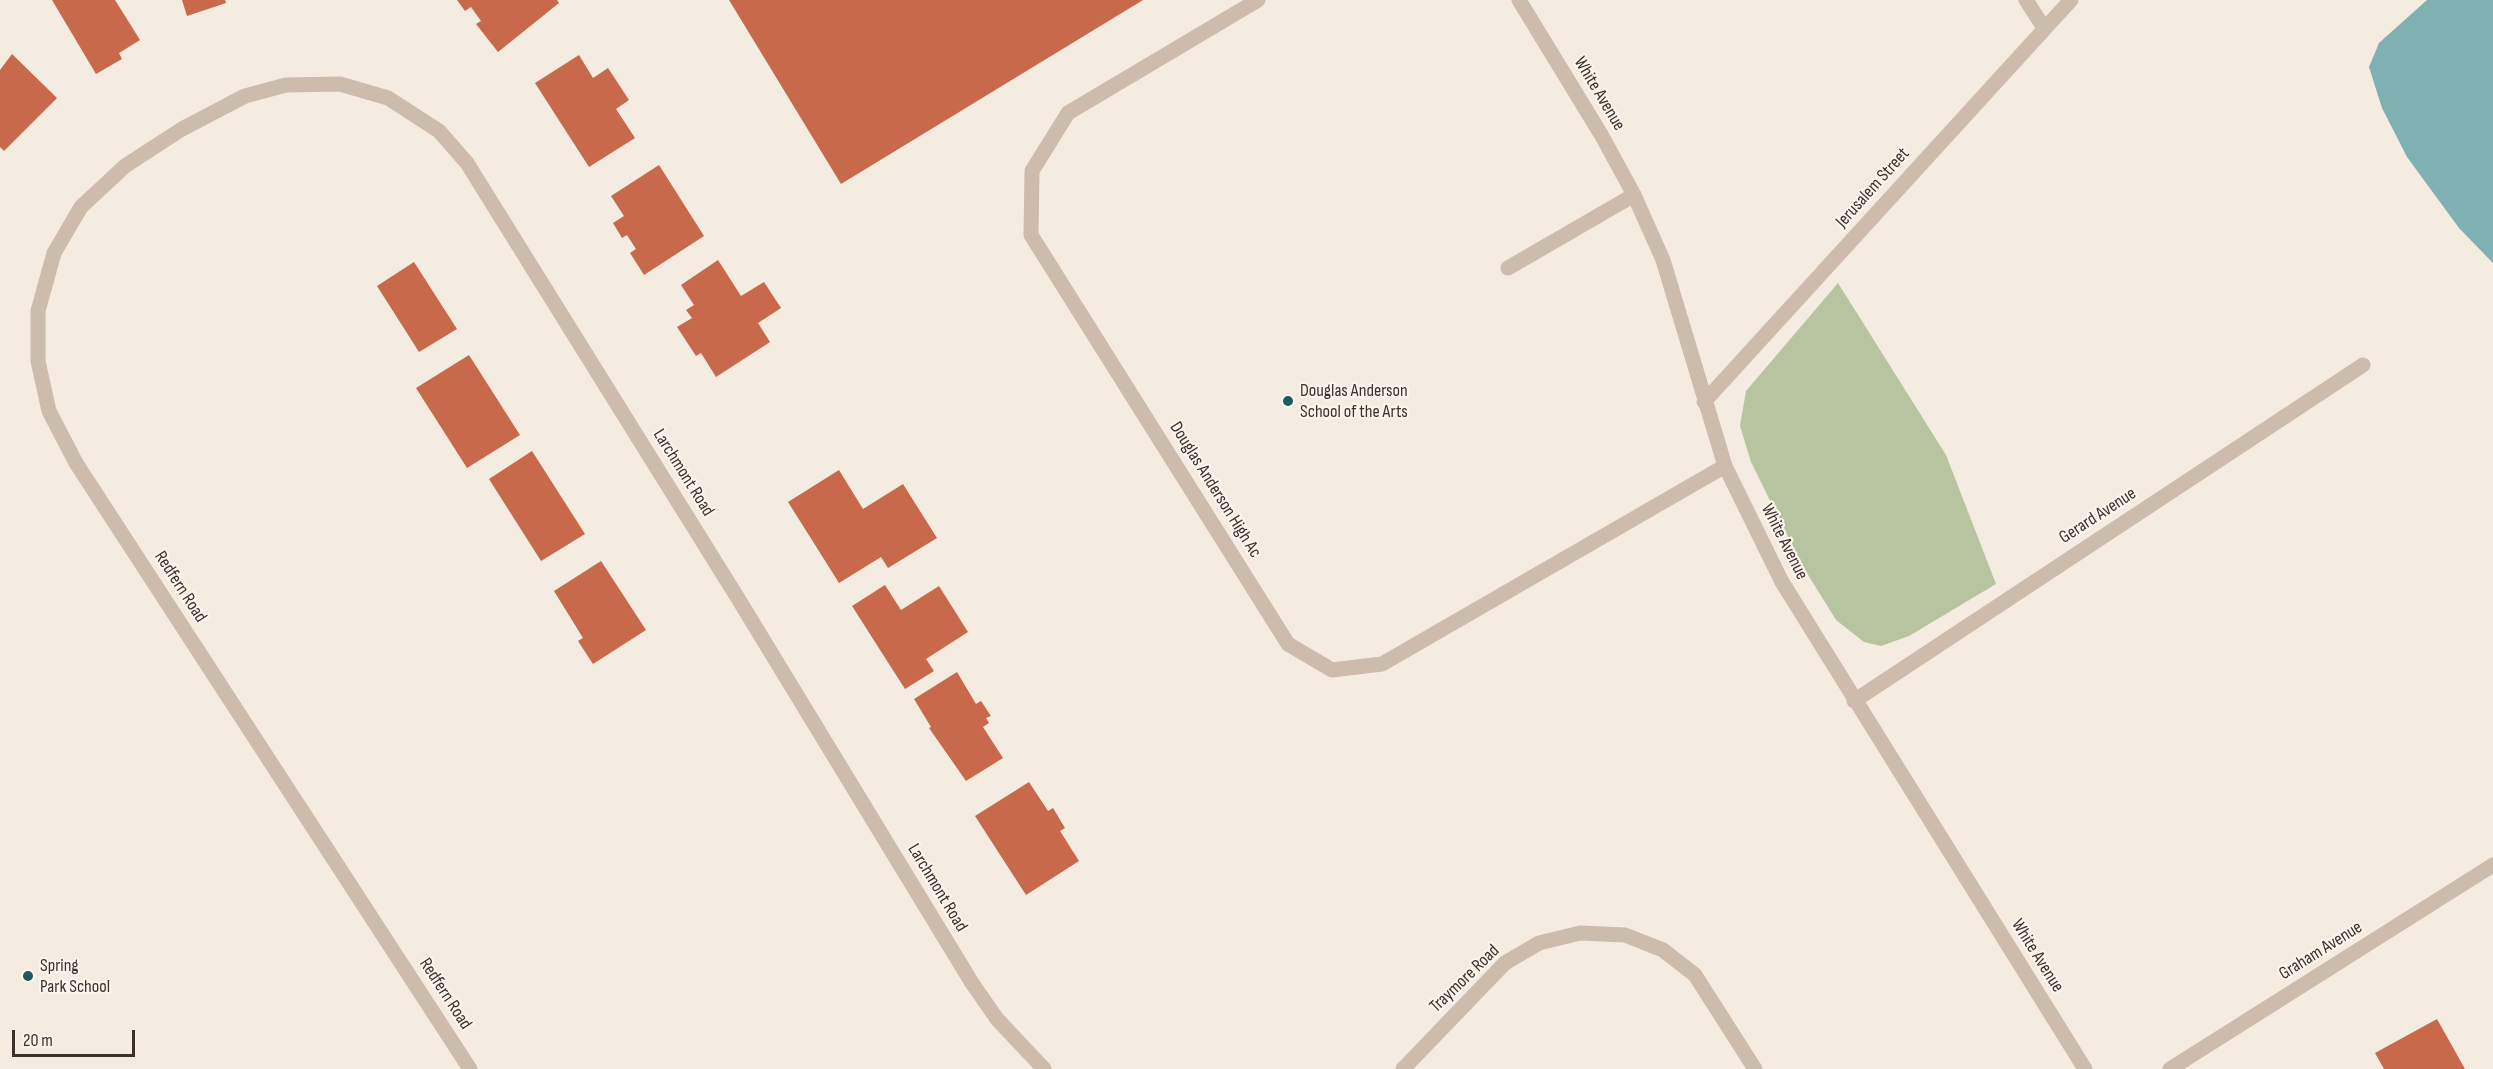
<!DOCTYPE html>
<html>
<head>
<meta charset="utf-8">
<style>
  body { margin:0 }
  #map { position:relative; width:2493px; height:1069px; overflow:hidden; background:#f4ebe1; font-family:"Sofia Sans Condensed",sans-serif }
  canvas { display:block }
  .scale { position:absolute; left:12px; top:1030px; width:123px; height:27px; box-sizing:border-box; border:3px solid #3b302b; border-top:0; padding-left:8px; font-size:18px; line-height:21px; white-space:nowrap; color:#3b302b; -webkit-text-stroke:4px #fbf5ee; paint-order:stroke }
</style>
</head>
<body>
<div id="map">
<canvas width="2493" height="1069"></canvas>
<div class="scale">20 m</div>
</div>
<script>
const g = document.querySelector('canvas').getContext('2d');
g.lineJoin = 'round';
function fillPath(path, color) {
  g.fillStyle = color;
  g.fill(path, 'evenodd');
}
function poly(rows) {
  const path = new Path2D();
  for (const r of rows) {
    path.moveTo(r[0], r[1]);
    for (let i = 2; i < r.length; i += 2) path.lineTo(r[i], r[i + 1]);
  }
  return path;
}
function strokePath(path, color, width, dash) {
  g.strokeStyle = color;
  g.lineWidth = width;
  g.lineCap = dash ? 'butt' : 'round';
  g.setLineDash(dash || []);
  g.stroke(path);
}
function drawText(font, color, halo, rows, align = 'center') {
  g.font = font + ' "Sofia Sans Condensed",sans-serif';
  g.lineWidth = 4.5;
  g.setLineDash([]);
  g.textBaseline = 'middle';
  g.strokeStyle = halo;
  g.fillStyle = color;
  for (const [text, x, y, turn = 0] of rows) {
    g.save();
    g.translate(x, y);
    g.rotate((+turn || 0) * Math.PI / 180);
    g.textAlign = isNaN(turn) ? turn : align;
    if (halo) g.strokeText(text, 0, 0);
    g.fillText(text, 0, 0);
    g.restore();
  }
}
const green = poly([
  [1838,283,1946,455,1996,584,1909,636,1881,646,1864,642,1836,620,1802,565,1751,462,1740,426,1746,391]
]);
const water = poly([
  [2427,0,2493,0,2493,263,2459,228,2407,157,2382,108,2369,67,2379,43]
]);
const building = poly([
  [52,0,115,0,140,40,119,53,122,59,96,74],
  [182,0,225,0,226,3,187,16],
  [457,0,557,0,559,3,498,52,476,24,481,21,471,7,465,11],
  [729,0,1143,0,841,184],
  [12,54,57,98,4,151,0,147,0,70],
  [579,55,593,78,608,68,629,100,616,109,635,138,589,167,535,83],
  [659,165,704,236,644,275,630,253,636,249,627,235,622,238,613,223,624,216,611,196],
  [718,260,741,296,764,282,781,308,758,323,770,342,716,377,701,353,696,356,677,327,692,318,686,310,694,305,681,285],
  [414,262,457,329,419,352,377,286],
  [469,355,520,435,467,468,416,388],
  [532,451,585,534,541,561,489,479],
  [839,470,863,509,903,484,937,538,888,568,881,557,839,583,788,502],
  [601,561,646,630,593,664,578,641,583,638,554,591],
  [885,585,901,610,939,586,968,632,926,659,934,671,905,689,852,606],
  [957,672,976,704,981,701,991,716,986,718,989,723,983,727,1003,758,966,781,929,728,931,727,914,699],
  [1029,782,1048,811,1053,808,1065,828,1060,831,1079,861,1026,895,975,816],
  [2437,1019,2465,1069,2384,1069,2375,1053]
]);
const lane = poly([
  [1508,268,1634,195]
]);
const street = poly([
  [1258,0,1068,113,1032,171,1031,235,1288,644,1332,670,1382,664,1725,466],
  [1519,0,1602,136,1634,195,1663,260,1725,466,1782,582,2085,1069],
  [2026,0,2044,28],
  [1704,402,2071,0],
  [1854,701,2363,365],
  [470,1069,76,463,49,411,38,361,38,311,54,253,81,207,125,166,182,129,245,96,286,85,340,84,388,98,439,131,467,163,739,600,972,983,997,1019,1044,1069],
  [1403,1069,1505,963,1539,943,1580,933,1625,935,1663,950,1695,975,1755,1069],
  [2170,1069,2493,865]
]);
const markers = [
  [1288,401,6,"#1f5a5e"],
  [28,976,6,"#1f5a5e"]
];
const streetNames = [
  ["White Avenue",1599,94,59],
  ["Jerusalem Street",1873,188,-48],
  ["Larchmont Road",683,473,58],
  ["Douglas Anderson High Ac",1215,490,58],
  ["Gerard Avenue",2098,516,-33],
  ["White Avenue",1784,542,63],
  ["Redfern Road",180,587,57],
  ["Larchmont Road",937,888,59],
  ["Graham Avenue",2321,951,-32],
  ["White Avenue",2037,956,58],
  ["Traymore Road",1465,979,-44],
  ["Redfern Road",445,994,57]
];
const poiNames = [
  ["Douglas Anderson",1300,391],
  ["School of the Arts",1300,412],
  ["Spring",40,966],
  ["Park School",40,987]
];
fillPath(green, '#b8c4a0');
fillPath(water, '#7fb0b2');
fillPath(building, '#c8694b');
strokePath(lane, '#cdbbac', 15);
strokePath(street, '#cdbbac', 15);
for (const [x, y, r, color] of markers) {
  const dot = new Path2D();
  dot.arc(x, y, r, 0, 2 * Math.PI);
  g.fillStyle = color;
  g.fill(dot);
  strokePath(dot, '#fbf5ee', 2);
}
drawText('18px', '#3b302b', '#fbf5ee', streetNames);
drawText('18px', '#3b302b', '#fbf5ee', poiNames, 'left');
</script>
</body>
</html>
